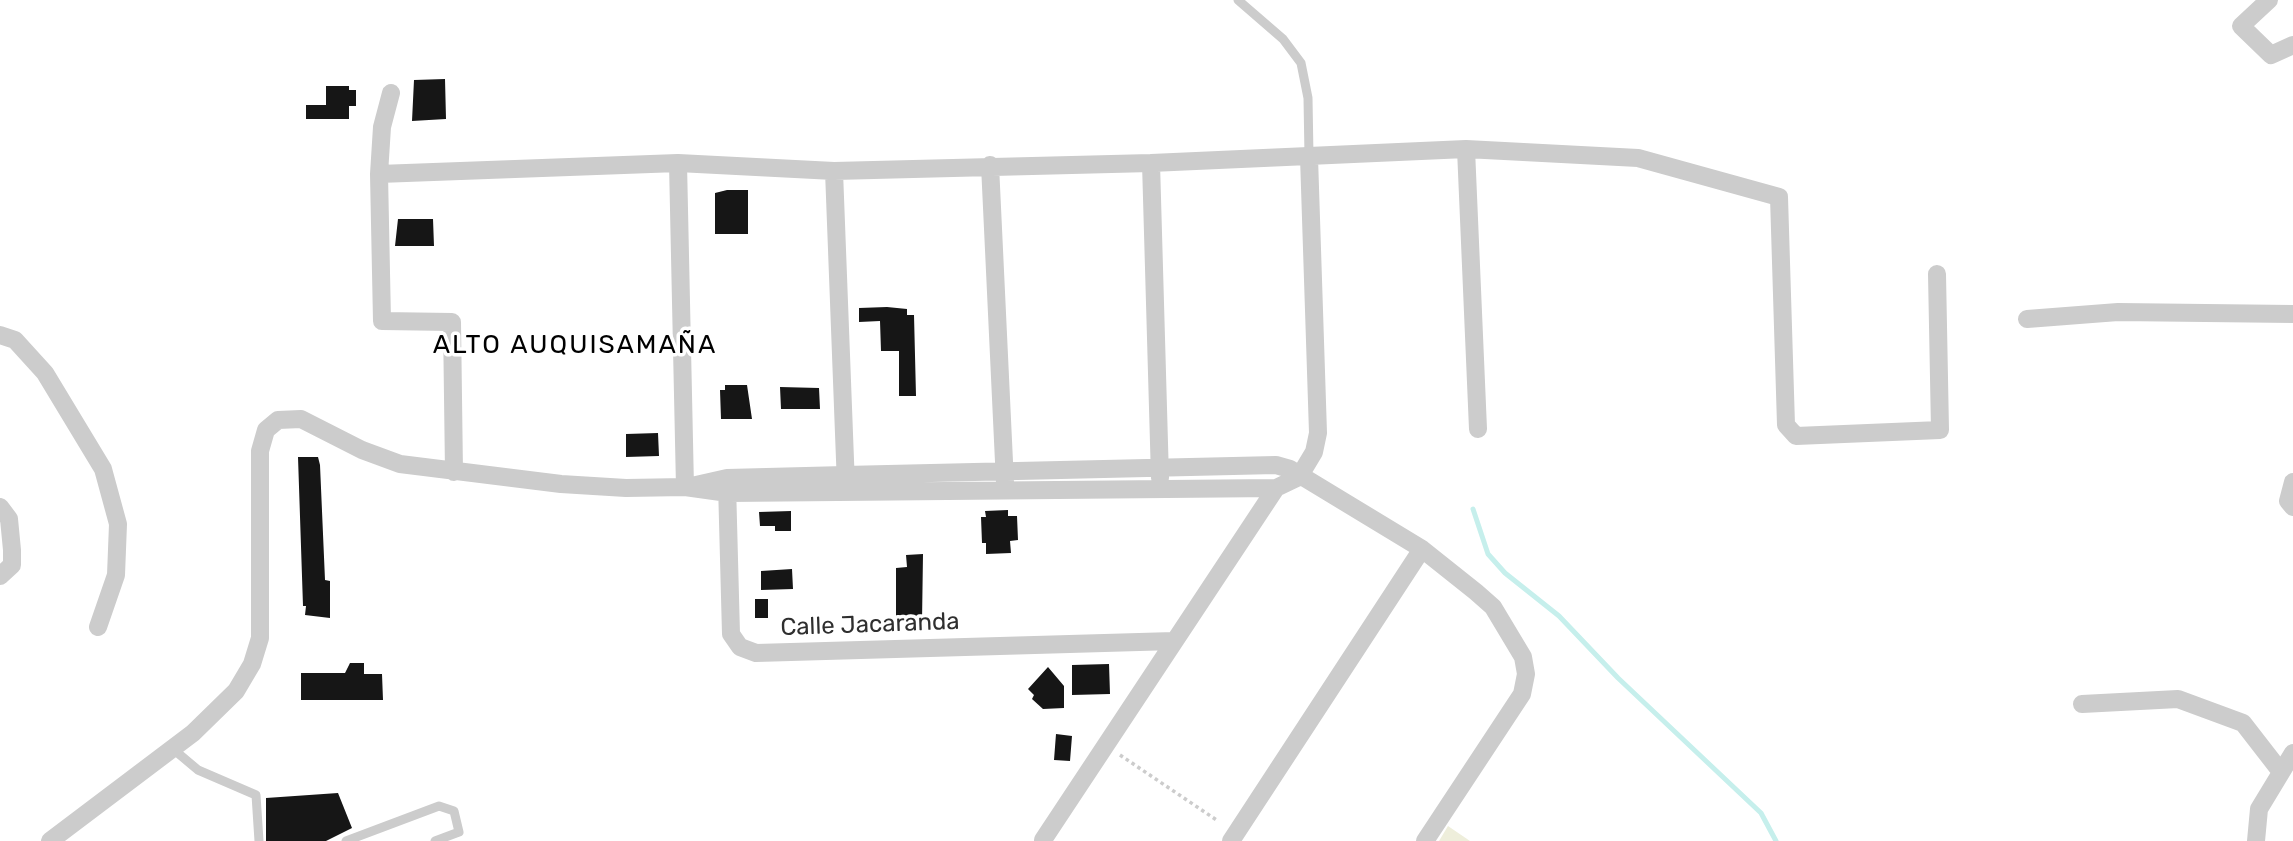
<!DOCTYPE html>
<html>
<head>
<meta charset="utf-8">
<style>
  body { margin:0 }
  canvas { display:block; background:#fff }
</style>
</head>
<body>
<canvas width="2293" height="841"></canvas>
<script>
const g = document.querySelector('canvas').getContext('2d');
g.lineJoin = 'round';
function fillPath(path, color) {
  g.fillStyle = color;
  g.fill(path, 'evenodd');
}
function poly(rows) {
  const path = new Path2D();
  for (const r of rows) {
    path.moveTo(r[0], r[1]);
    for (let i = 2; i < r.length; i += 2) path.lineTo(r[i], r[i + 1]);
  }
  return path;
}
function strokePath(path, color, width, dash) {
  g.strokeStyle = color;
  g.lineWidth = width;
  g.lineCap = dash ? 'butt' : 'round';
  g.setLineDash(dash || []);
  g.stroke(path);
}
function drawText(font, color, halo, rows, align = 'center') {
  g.font = font + ' Rubik,sans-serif';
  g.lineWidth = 7;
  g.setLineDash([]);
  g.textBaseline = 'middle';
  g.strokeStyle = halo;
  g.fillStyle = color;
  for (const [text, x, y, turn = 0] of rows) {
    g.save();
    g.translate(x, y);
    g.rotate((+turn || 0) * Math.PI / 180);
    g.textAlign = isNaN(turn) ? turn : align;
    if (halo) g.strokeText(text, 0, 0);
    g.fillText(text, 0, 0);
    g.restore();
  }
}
const green = poly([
  [1448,826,1470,841,1439,841]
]);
const stream = poly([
  [1473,509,1488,554,1505,573,1559,616,1618,678,1761,813,1776,841]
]);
const building = poly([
  [445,79,446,119,412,121,414,80],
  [326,86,349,86,349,90,356,90,356,106,349,106,349,119,306,119,306,105,326,105],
  [727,190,748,190,748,234,715,234,715,193],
  [398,219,433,219,434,246,395,246],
  [887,307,907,309,907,315,914,315,916,396,899,396,899,351,881,351,880,321,859,322,859,308],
  [725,385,747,385,752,419,721,419,720,390,725,390],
  [780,387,819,388,820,409,781,409],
  [658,433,659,456,626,457,626,434],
  [298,457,318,457,320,465,325,580,330,581,330,618,305,615,306,606,303,606],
  [1008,510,1008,516,1017,516,1018,540,1010,541,1011,553,986,554,986,543,982,543,981,517,986,517,985,511],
  [791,511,791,531,775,531,775,526,760,526,759,512],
  [923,554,922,622,896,622,896,568,907,567,906,555],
  [792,569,793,589,761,590,761,571],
  [755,599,768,599,768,618,755,618],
  [350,663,364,663,364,674,382,674,383,700,301,700,301,673,345,673],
  [1109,664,1110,694,1072,695,1072,665],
  [1048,667,1064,686,1064,708,1043,709,1032,699,1034,695,1028,689],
  [1056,734,1072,736,1070,761,1054,760],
  [338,793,352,828,326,841,266,841,266,798]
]);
const path = poly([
  [1120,755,1218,821]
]);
const lane = poly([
  [1238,0,1283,39,1301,63,1308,98,1309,156],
  [173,749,198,770,256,795,259,841],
  [346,841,439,806,454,811,459,832,435,841]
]);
const street = poly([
  [2269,0,2241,26,2271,55,2293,45],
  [391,93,382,127,379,174,382,321,452,322,454,472],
  [1466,149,1478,429],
  [678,163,685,487],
  [1151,163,1160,478],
  [990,165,1005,483],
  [834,171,846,486],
  [379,174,678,163,834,171,1151,163,1466,149,1638,158,1779,197,1786,425,1796,436,1940,430,1937,274],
  [2027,319,2118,312,2293,314],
  [0,335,15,340,45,373,103,469,118,524,116,575,98,627],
  [2293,482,2288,501,2293,507],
  [727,484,731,634,740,647,756,653,1174,641],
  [696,485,727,478,845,475,1276,465,1290,469,1422,549,1476,592,1493,607,1523,657,1526,674,1522,694,1425,841],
  [0,507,9,519,12,550,12,565,0,576],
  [2082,704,2178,699,2243,723,2281,772],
  [1043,840,1276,488],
  [50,841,193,733,236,691,252,664,260,638,260,451,266,430,278,420,301,419,362,450,400,464,561,484,626,488,685,487,728,493,1276,488,1299,477,1314,452,1318,433,1309,157],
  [1231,841,1422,549],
  [2256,841,2259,809,2293,753]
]);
const streetNames = [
  ["Calle Jacaranda",870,625,-2]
];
const neighbourhoodNames = [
  ["ALTO AUQUISAMAÑA",575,345]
];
fillPath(green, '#eeeedb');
strokePath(stream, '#c6efec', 5);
fillPath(building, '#161616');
strokePath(path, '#ccc', 3.5, [3.5, 3.5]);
strokePath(lane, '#ccc', 9);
strokePath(street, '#ccc', 18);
drawText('24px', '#2f2f2f', '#fff', streetNames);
g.letterSpacing = '2px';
drawText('26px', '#000', '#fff', neighbourhoodNames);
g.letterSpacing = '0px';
</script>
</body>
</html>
